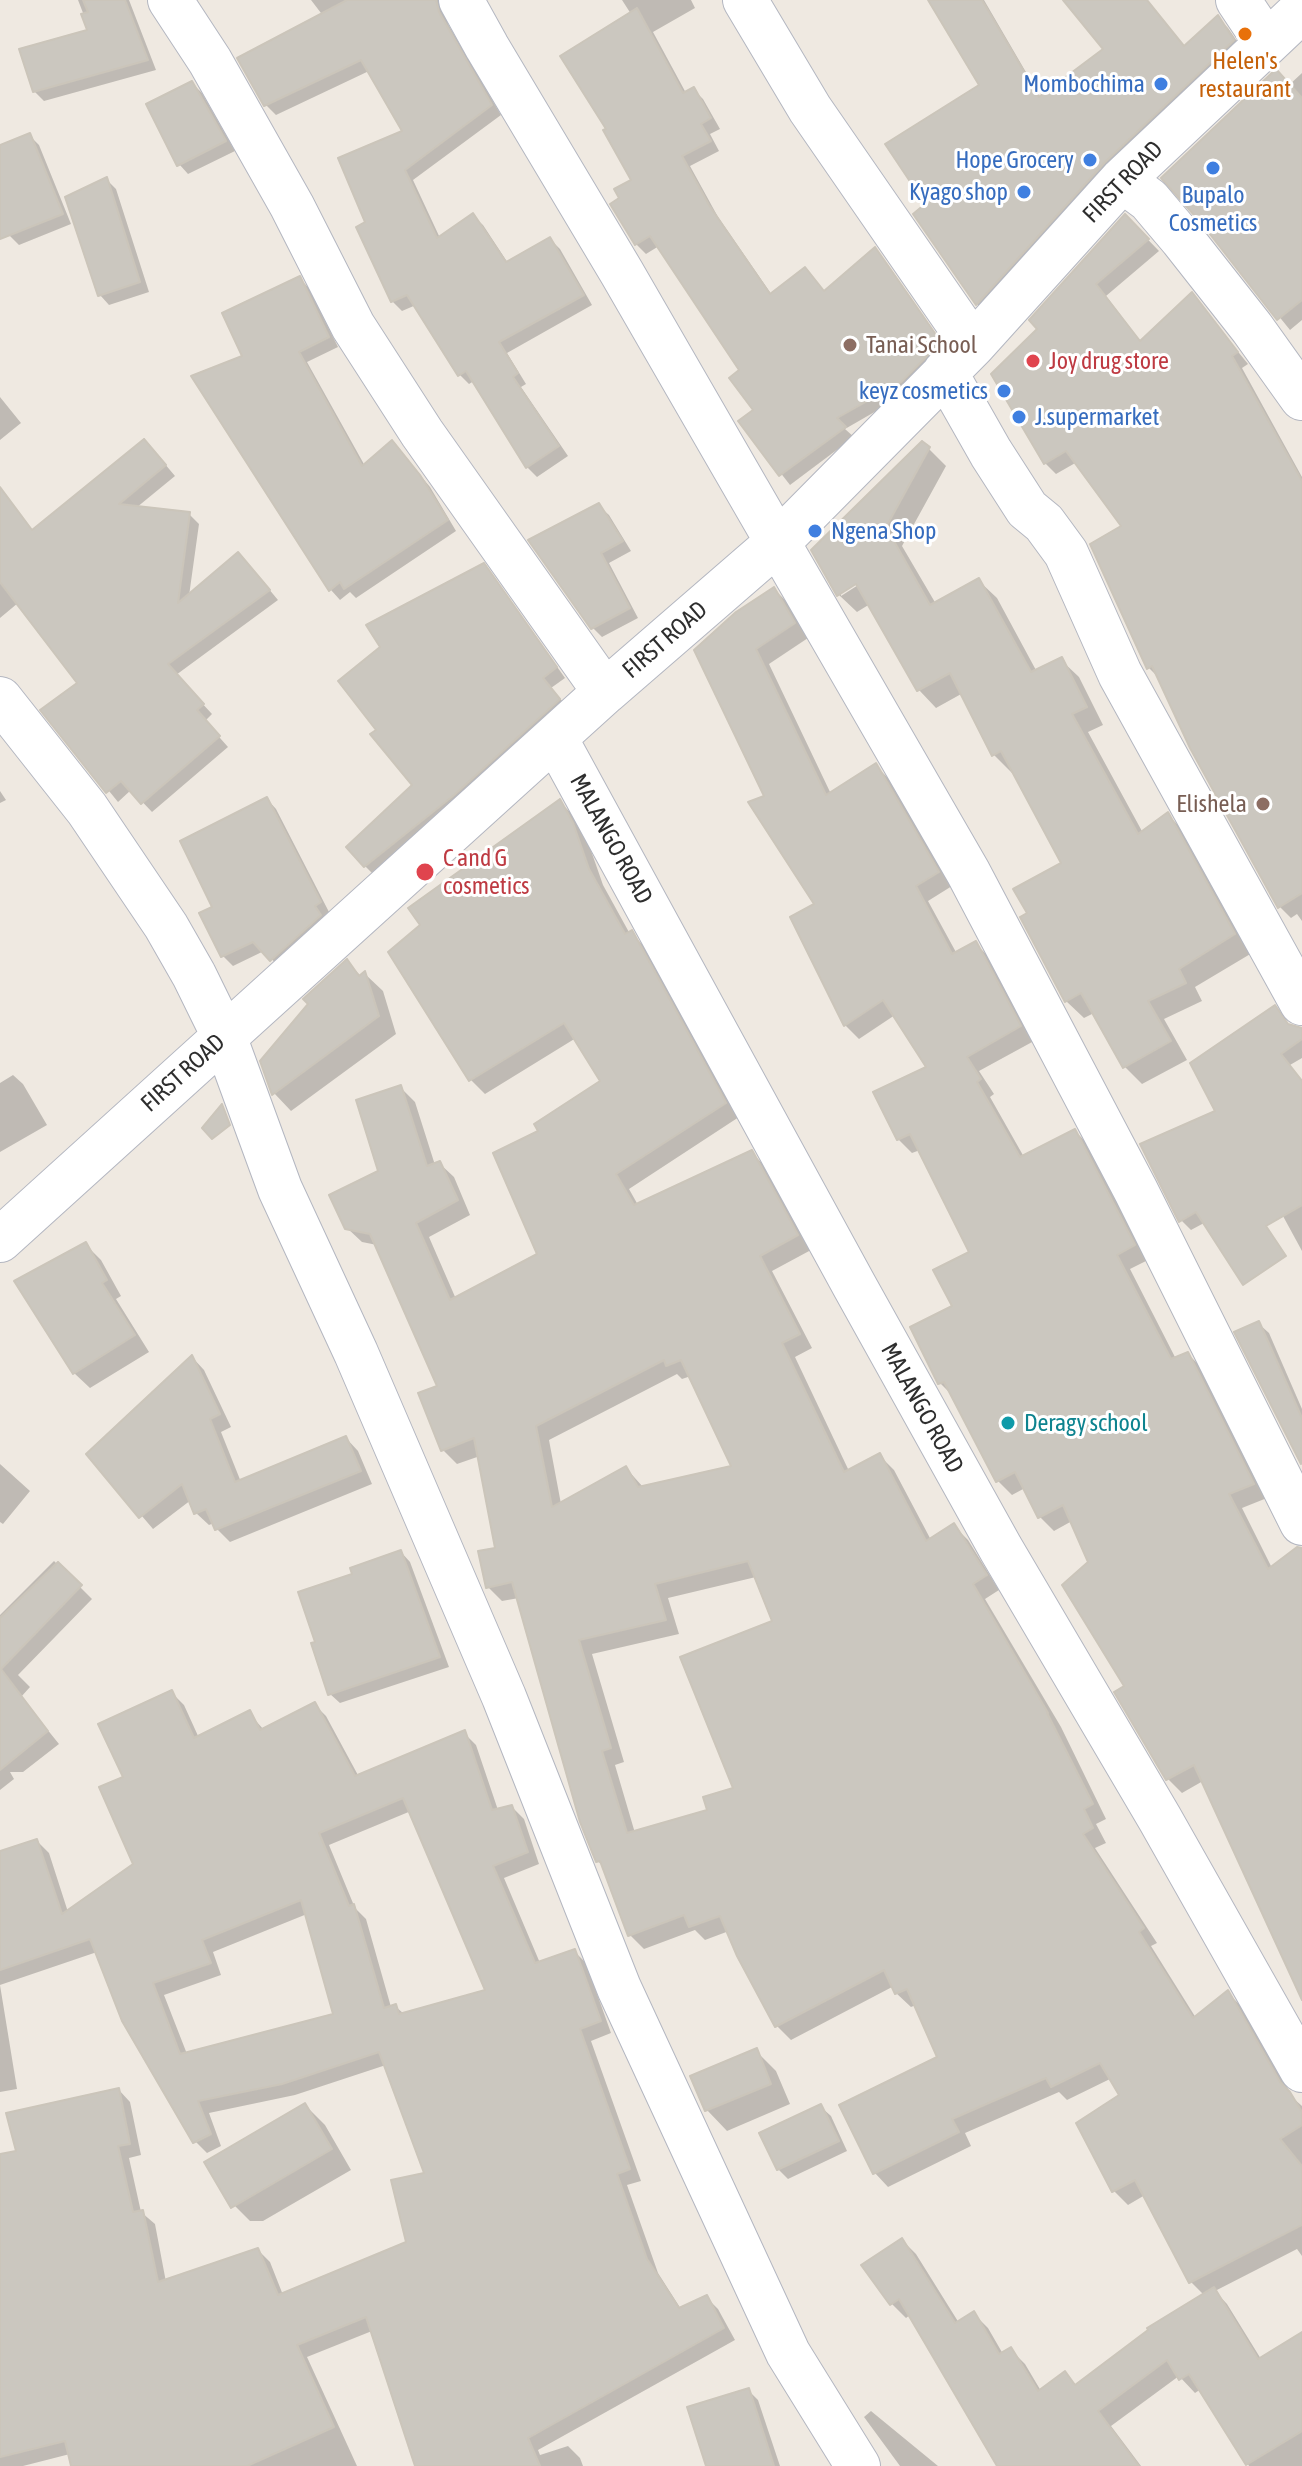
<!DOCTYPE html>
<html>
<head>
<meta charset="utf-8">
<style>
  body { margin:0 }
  canvas { display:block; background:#efe9e1 }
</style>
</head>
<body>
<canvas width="1302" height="2466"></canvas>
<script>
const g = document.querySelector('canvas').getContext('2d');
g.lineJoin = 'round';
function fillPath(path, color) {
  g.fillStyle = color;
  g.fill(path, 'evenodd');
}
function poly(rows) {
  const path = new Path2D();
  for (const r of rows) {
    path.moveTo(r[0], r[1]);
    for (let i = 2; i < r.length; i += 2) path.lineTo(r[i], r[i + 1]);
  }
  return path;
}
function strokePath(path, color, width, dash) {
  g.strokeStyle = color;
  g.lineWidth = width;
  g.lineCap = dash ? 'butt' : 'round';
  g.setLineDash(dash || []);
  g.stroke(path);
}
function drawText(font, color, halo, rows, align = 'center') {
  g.font = font + ' "Asap Condensed",sans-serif';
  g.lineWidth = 6;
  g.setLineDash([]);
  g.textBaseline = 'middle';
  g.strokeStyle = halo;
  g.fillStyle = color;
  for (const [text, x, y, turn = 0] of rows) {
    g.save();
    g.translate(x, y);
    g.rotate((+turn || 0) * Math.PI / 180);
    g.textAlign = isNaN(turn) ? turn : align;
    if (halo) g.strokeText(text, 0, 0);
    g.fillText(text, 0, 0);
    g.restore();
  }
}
const shadow = poly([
  [78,0,129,0,156,70,44,101,34,91,90,31],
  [311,0,449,0,445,10,448,24,501,115,413,180,440,238,473,216,483,225,508,263,550,239,560,249,592,305,507,353,526,384,521,387,568,456,537,477,527,467,474,381,469,384,459,374,416,305,402,311,392,301,367,223,404,132,369,71,276,115,266,105,324,17],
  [622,0,691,0,695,8,653,32,686,93,693,89,703,99,720,129,710,134,719,151,690,166,718,217,772,295,805,270,825,292,875,250,884,259,949,353,911,391,845,429,854,437,790,485,741,422,755,411,742,371,659,246,646,254,636,244,622,199,634,181,631,14],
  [930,0,984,0,1041,98,1105,49,1066,0,1147,0,1185,48,1218,18,1228,28,1243,50,987,313,977,304,928,205,981,85],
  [1302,73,1302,320,1290,330,1203,222,1289,85],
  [192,83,202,93,235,151,188,174,179,164],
  [30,136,39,145,71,224,19,245,9,235,0,213,0,147],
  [106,179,116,189,149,292,109,305,100,295],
  [1125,216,1159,251,1106,296,1141,342,1192,295,1248,364,1242,368,1302,477,1302,921,1297,914,1291,918,1280,907,1160,679,1148,667,1124,527,1077,462,1056,474,1045,463,1040,329],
  [299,278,309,288,338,347,307,362,365,466,402,453,430,487,456,531,356,598,350,592,340,600,331,590,194,377,245,357],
  [0,397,21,423,0,440],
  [928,448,946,466,902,546,936,604,979,581,997,598,1037,672,1061,660,1079,677,1103,725,1088,732,1143,833,1168,815,1185,832,1252,953,1195,987,1202,1001,1164,1019,1187,1060,1142,1084,1124,1066,1094,1013,1084,1018,1066,1001,1030,914,1064,864,1015,772,1012,773,994,755,963,693,936,708,919,690,870,604,857,612,839,595,814,551],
  [864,577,866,580,841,596,841,591],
  [154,451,175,476,136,508,189,514,199,524,189,596,248,564,278,600,176,675,212,714,205,721,228,747,152,812,131,790,118,802,43,710,80,684,18,603,0,618,0,559],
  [599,506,609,515,631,551,609,563,638,618,602,637,592,627],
  [483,566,493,576,565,678,551,688,569,709,375,876,365,866,414,785,379,730],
  [774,589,788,603,808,638,769,664,831,794,876,766,890,780,952,886,928,901,957,954,976,944,990,958,1034,1041,979,1071,994,1094,990,1097,1024,1157,1075,1131,1089,1145,1148,1260,1130,1269,1176,1359,1188,1354,1202,1368,1267,1498,1242,1508,1272,1568,1302,1549,1302,1996,1203,1781,1182,1793,1168,1779,1117,1692,1127,1687,1090,1563,1072,1521,1054,1531,1040,1517,1025,1488,1012,1495,998,1481,955,1398,940,1383,955,1307,971,1253,920,1150,912,1153,898,1139,929,1068,895,1015,859,1039,845,1025,817,905,696,650],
  [0,791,6,800,0,803],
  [267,799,276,809,329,912,323,917,330,926,282,970,264,951,233,966,223,956,201,914,214,908],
  [560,802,574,816,587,839,603,885,630,934,631,933,645,947,739,1117,629,1189,638,1205,751,1152,765,1166,811,1250,772,1271,812,1348,795,1357,849,1471,880,1456,894,1470,931,1540,954,1526,968,1540,999,1590,985,1599,1061,1727,1106,1819,1096,1824,1106,1843,1095,1848,1157,1943,1151,1946,1196,2018,1228,1993,1242,2007,1293,2098,1302,2106,1302,2256,1297,2249,1215,2291,1227,2304,1261,2359,1302,2335,1302,2466,1249,2466,1201,2389,1195,2393,1179,2376,1111,2426,1141,2466,1000,2466,910,2315,906,2318,891,2303,902,2240,916,2254,959,2323,974,2314,988,2328,1003,2354,1011,2350,1025,2364,1041,2391,1065,2374,1077,2386,1204,2295,1191,2282,1145,2195,1128,2205,1114,2191,1121,2096,1110,2079,1067,2100,1059,2092,965,2133,971,2146,888,2187,874,2172,940,2058,916,2005,911,2007,896,1993,894,1986,791,2040,777,2026,729,1931,705,1940,695,1930,644,1949,630,1935,604,1868,598,1861,519,1598,502,1601,488,1587,498,1549,480,1456,457,1464,443,1450,440,1387,377,1245,362,1242,347,1228,380,1172,401,1088,415,1102,435,1165,439,1163,454,1177,470,1215,429,1237,456,1299,539,1255,541,1131,603,1081,576,1038,485,1094,471,1080,391,952],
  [677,1374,682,1379,691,1376,734,1467,643,1487,626,1468,561,1504,549,1440],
  [756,1577,775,1622,736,1789,710,1811,635,1833,615,1765,624,1762,592,1654,679,1634,668,1598],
  [347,962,362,977,365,974,383,991,396,1034,291,1111,274,1093],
  [1274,1008,1290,1027,1302,1030,1302,1058,1290,1065,1302,1081,1302,1251,1198,1060],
  [13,1075,23,1084,47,1125,0,1152,0,1083],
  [1142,1145,1217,1216,1191,1230,1181,1220],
  [86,1245,101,1260,121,1296,116,1299,149,1352,90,1388,74,1373],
  [1259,1324,1269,1333,1302,1409,1302,1463,1237,1333],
  [192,1357,204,1370,231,1427,221,1432,241,1482,346,1438,358,1451,372,1484,230,1542,217,1529,214,1523,209,1525,196,1513,191,1500,153,1529,89,1454],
  [0,1464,30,1491,3,1524,0,1522],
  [401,1552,410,1562,449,1667,340,1703,330,1694,355,1575],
  [54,1561,92,1599,18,1675,30,1687,21,1697,59,1744,23,1772,10,1772,14,1779,0,1790,0,1615],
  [172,1693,184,1705,199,1738,249,1713,264,1730,314,1704,326,1716,359,1777,464,1733,476,1745,498,1810,512,1807,524,1819,539,1864,504,1878,540,1963,574,1951,586,1963,611,2033,591,2041,641,2181,627,2185,658,2273,681,2309,706,2297,718,2309,735,2340,538,2450,540,2455,568,2446,580,2458,583,2466,417,2466,372,2331,307,2357,357,2466,73,2466,70,2454,23,2466,0,2466,0,2156,18,2153,119,2090,130,2102,141,2155,129,2158,141,2212,155,2224,166,2282,258,2250,270,2262,283,2295,408,2243,427,2175,386,2065,295,2095,209,2113,221,2146,207,2153,195,2141,97,1952,0,1985,17,2089,0,2092,0,1853,37,1841,49,1853,68,1912,136,1864,126,1778],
  [411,1811,488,1992,404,2014,395,2006,391,2007,366,1919,355,1908,329,1845],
  [307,1914,336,2016,187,2054,164,1995,221,1975,213,1952],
  [756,2051,776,2071,790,2104,727,2131,707,2110],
  [305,2105,325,2125,351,2170,263,2221,250,2221,229,2200],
  [821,2107,831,2116,847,2151,788,2179,778,2169],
  [749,2391,758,2400,780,2466,708,2466],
  [871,2411,938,2466,900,2466,864,2417]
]);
const building = poly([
  [83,0,125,0,148,60,33,92,19,49,87,30,81,14,88,12,83,0],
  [347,0,436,0,439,12,492,105,405,170,437,238,473,213,506,262,550,237,584,295,499,342,518,373,513,377,559,446,526,468,466,371,458,376,407,295,391,302,356,227,365,222,338,158,402,131,361,60,264,106,237,58,347,0],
  [928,0,982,0,1039,97,1103,49,1063,0,1147,0,1184,46,1218,15,1234,40,1105,162,976,305,913,214,925,204,885,144,979,85,928,0],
  [637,8,683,93,694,87,711,118,701,124,711,141,682,156,709,205,770,294,805,267,824,291,875,247,941,342,901,382,837,418,846,427,779,476,738,421,753,410,729,378,739,370,650,236,635,245,610,204,619,198,614,189,631,180,603,130,606,129,560,56,637,8],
  [1276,69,1302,98,1302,300,1277,320,1202,224,1161,178,1276,69],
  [192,81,226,141,177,166,146,104,192,81],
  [30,133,63,214,0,239,0,145,30,133],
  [107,177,140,282,98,296,65,197,107,177],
  [1125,214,1149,239,1096,284,1140,341,1192,292,1238,352,1232,356,1302,481,1302,893,1278,908,1190,748,1152,666,1147,669,1090,544,1121,526,1066,451,1044,464,991,374,1037,329,1029,320,1125,214],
  [300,276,329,337,299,352,362,466,392,440,420,475,448,520,344,589,340,582,329,591,191,376,242,356,222,313,300,276],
  [144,439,166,465,119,504,190,512,178,603,238,552,270,590,168,664,204,704,197,710,220,736,141,804,121,781,106,793,40,710,77,683,0,582,0,487,32,530,144,439],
  [922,441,930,447,886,527,930,605,979,578,1031,672,1062,657,1087,707,1072,714,1138,834,1168,812,1235,934,1179,969,1186,983,1148,1001,1171,1041,1123,1068,1081,993,1065,1002,1020,917,1027,913,1013,889,1061,863,1001,751,992,756,950,673,917,691,856,584,837,596,811,550,922,441],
  [599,503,623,541,601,553,630,608,591,629,528,540,599,503],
  [484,563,557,667,543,678,560,699,454,795,364,867,346,847,412,785,370,734,376,730,338,681,380,647,366,625,484,563],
  [774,587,795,623,756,649,826,795,876,763,939,872,916,886,952,954,976,941,1021,1026,967,1057,981,1079,977,1082,1020,1157,1075,1129,1135,1245,1117,1255,1171,1359,1188,1352,1254,1484,1229,1494,1268,1569,1297,1547,1302,1548,1302,2000,1194,1765,1166,1780,1114,1692,1124,1686,1062,1585,1088,1562,1063,1505,1038,1518,1015,1472,996,1482,944,1382,938,1384,910,1327,952,1306,933,1270,969,1252,910,1134,897,1140,873,1092,926,1067,883,1000,844,1026,790,917,814,904,748,802,764,796,694,650,736,612,774,587],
  [267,797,321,902,315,906,321,915,270,961,253,942,221,957,199,913,212,907,180,841,267,797],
  [560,799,573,823,589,869,625,934,632,930,726,1103,616,1174,634,1205,752,1150,798,1235,760,1256,800,1334,782,1343,844,1472,880,1453,926,1541,954,1523,987,1575,973,1584,1048,1713,1047,1713,1093,1804,1084,1809,1093,1828,1083,1834,1144,1928,1139,1932,1193,2018,1228,1990,1280,2082,1290,2092,1302,2112,1302,2125,1280,2139,1302,2166,1302,2225,1189,2283,1135,2180,1112,2192,1076,2123,1119,2095,1100,2063,1051,2087,1046,2078,952,2119,959,2132,873,2174,839,2105,937,2057,907,1989,895,1994,884,1970,775,2027,737,1956,720,1916,689,1927,684,1915,628,1936,600,1861,596,1862,580,1822,512,1582,486,1588,478,1551,495,1548,474,1438,441,1451,418,1393,437,1386,370,1234,345,1229,329,1195,378,1171,356,1100,401,1085,427,1166,440,1161,458,1200,416,1223,450,1300,537,1254,493,1153,538,1131,534,1124,600,1081,564,1023,469,1081,388,952,420,925,408,908,560,799],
  [664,1360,666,1366,681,1360,731,1466,638,1487,626,1466,552,1507,536,1426,664,1360],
  [748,1561,772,1621,680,1657,733,1788,703,1797,707,1810,627,1833,602,1751,611,1748,579,1640,666,1620,655,1584,748,1561],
  [347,959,359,976,365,971,379,1016,272,1095,260,1061,308,1004,303,999,347,959],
  [1275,1005,1288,1024,1302,1028,1302,1039,1281,1054,1302,1081,1302,1205,1266,1226,1286,1256,1243,1285,1196,1212,1179,1222,1140,1144,1215,1111,1190,1063,1275,1005],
  [222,1104,230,1125,212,1139,202,1128,222,1104],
  [86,1242,107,1280,102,1283,135,1335,73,1374,14,1281,86,1242],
  [1259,1321,1302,1418,1301,1464,1234,1332,1259,1321],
  [192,1355,220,1414,210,1419,235,1482,346,1436,361,1471,215,1530,206,1509,194,1514,182,1484,139,1518,86,1454,192,1355],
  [401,1550,440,1657,328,1695,311,1643,315,1642,298,1592,352,1574,350,1568,401,1550],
  [58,1562,82,1585,1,1669,48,1731,0,1770,0,1618,58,1562],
  [172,1690,194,1738,250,1710,260,1730,315,1702,355,1776,465,1730,492,1810,512,1805,528,1852,493,1866,535,1963,575,1949,601,2021,580,2029,630,2169,617,2174,647,2259,679,2308,707,2295,724,2328,528,2438,540,2466,415,2466,366,2317,297,2345,334,2427,247,2466,71,2466,65,2441,0,2457,0,2154,16,2151,6,2113,119,2088,130,2144,118,2146,133,2212,143,2210,158,2282,258,2248,278,2295,406,2242,391,2180,424,2173,379,2052,282,2084,198,2101,211,2134,193,2143,122,2021,90,1939,0,1970,0,1851,37,1839,62,1914,133,1864,99,1787,123,1777,98,1724,172,1690],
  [403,1798,485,1990,399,2014,396,2004,384,2008,354,1904,349,1906,319,1833,403,1798],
  [301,1900,333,2014,180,2054,153,1983,211,1963,202,1940,301,1900],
  [757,2048,771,2084,705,2111,690,2076,757,2048],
  [305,2103,332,2149,231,2208,204,2162,305,2103],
  [821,2104,839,2141,777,2170,759,2133,821,2104],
  [902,2238,955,2323,974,2311,999,2354,1011,2347,1038,2391,1065,2371,1075,2385,1148,2330,1147,2328,1214,2287,1258,2359,1302,2332,1302,2431,1246,2465,1189,2374,1179,2380,1167,2360,1098,2411,1139,2466,997,2466,899,2299,890,2305,861,2265,902,2238],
  [749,2388,774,2466,706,2466,687,2407,749,2388]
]);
const street = poly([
  [170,0,210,61,292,206,353,326,422,433,605,692],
  [461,0,487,47,622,273,968,872,1136,1191,1302,1523],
  [745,0,810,109,973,345],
  [1238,0,1266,42],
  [1122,180,1149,200,1182,239,1252,328,1302,398],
  [945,372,991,453,1027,509,1044,523,1066,553,1120,674,1302,1003],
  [0,699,87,809,166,926,194,975,224,1036,280,1189,356,1353,504,1697,619,1988,788,2353,858,2466],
  [555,738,854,1285,1001,1549,1160,1819,1302,2070],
  [0,1240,605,692,777,543,973,345,1122,180,1302,10]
]);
const markers = [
  [1245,34,8,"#e8710a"],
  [1161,84,8,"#3f7fe0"],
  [1090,160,8,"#3f7fe0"],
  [1213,168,8,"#3f7fe0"],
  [1024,192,8,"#3f7fe0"],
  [850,345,8,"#8d6e63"],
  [1033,361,8,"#e0444e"],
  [1004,391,8,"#3f7fe0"],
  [1019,417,8,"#3f7fe0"],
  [815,531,8,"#3f7fe0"],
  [1263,804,8,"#8d6e63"],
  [425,872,10,"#e0444e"],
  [1008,1423,8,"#0f9aa8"]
];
const foodNames = [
  ["Helen's",1245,61],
  ["restaurant",1245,89]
];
const shopNames = [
  ["Mombochima",1145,84],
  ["Hope Grocery",1074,160],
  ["Kyago shop",1008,192],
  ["Bupalo",1213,195,"center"],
  ["Cosmetics",1213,223,"center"],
  ["keyz cosmetics",988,391],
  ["J.supermarket",1035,417,"left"],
  ["Ngena Shop",831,531,"left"]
];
const streetNames = [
  ["FIRST ROAD",1123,182,-46],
  ["FIRST ROAD",665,640,-41],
  ["MALANGO ROAD",611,839,61],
  ["FIRST ROAD",183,1073,-42],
  ["MALANGO ROAD",922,1408,61]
];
const educationNames = [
  ["Tanai School",866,345],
  ["Elishela",1247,804,"right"]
];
const healthNames = [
  ["Joy drug store",1049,361],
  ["C and G",443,858],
  ["cosmetics",443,886]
];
const cultureNames = [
  ["Deragy school",1024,1423]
];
fillPath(shadow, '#0003');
fillPath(building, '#cbc7bf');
strokePath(building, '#cbc5ba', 2);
strokePath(street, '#b4b7c1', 46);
strokePath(street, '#fff', 44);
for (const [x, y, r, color] of markers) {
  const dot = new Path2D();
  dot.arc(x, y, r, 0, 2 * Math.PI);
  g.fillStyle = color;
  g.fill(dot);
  strokePath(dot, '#fff', 3);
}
drawText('24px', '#c56008', '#fff', foodNames);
drawText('24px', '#366cbe', '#fff', shopNames, 'right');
drawText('24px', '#2e2e2e', '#fff', streetNames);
drawText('24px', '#785e54', '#fff', educationNames, 'left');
drawText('24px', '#be3a42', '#fff', healthNames, 'left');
drawText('24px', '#0d838f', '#fff', cultureNames, 'left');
</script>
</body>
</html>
